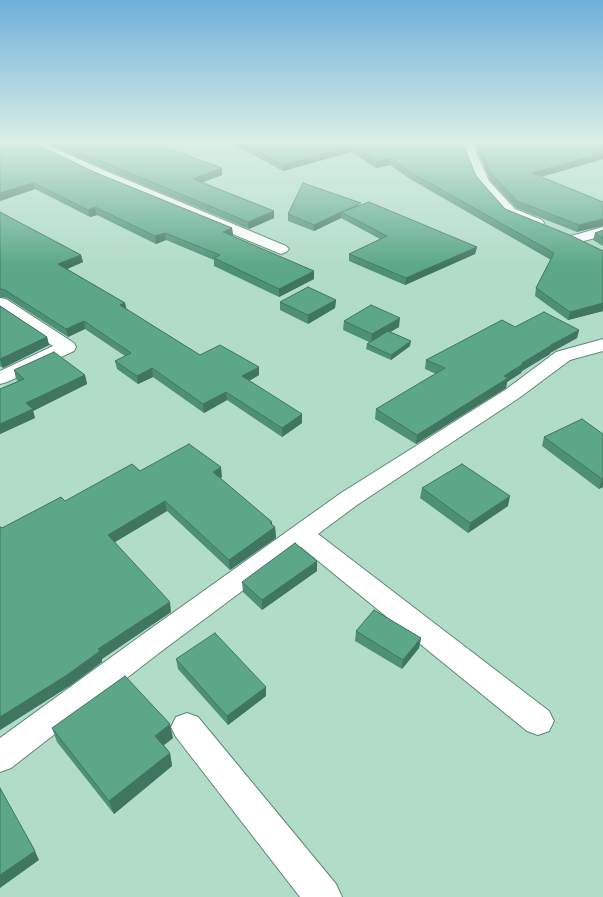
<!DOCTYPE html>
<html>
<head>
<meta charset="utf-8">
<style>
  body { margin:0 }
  canvas { display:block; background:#b0dcc8 }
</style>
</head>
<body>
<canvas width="603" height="897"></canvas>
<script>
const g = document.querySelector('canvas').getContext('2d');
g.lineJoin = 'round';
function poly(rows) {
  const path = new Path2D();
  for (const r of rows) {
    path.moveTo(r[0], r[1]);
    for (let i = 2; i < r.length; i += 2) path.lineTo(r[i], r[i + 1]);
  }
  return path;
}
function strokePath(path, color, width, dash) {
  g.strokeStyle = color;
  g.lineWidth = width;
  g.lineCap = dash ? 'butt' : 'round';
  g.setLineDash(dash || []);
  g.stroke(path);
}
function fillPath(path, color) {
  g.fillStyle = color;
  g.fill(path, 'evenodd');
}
const minor = poly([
  [26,142,41,142,106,171,286,246,289,249,286,252,281,254,276,252,96,177,28,144,26,142],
  [460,142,472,142,489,181,515,209,542,220,544,223,542,226,537,227,532,226,505,215,476,182,460,142],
  [603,227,603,236,576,243,571,242,569,239,571,236,603,227],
  [0,298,6,299,74,343,76,347,74,351,7,382,0,384,0,371,53,346,0,311,0,298],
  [603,339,603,351,570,360,519,398,357,505,318,534,549,711,554,721,549,731,538,735,527,731,301,547,159,653,11,768,0,772,0,738,139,637,341,493,505,390,556,352,603,339],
  [187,713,198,717,336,884,342,897,300,897,176,737,171,727,176,717,187,713]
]);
const wall = poly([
  [0,142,94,172,232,228,233,236,232,236,314,279,279,297,214,266,214,260,166,240,156,244,97,215,90,217,35,189,0,201],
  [44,142,150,142,222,168,222,175,202,182,274,211,274,218,249,229,107,170],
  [229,142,462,142,476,176,505,209,603,251,603,311,568,320,535,296,536,288,551,260,410,179,390,165,376,168,351,152,283,171],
  [474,142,603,142,603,159,541,177,603,202,577,232,516,208,490,180],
  [361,205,477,247,475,254,405,285,349,261,349,254,380,239,341,218,314,231,288,221,288,214],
  [0,212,81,255,83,262,67,269,125,303,126,309,200,355,259,375,249,381,302,423,282,437,227,400,204,413,153,377,138,384,117,369,115,361,125,356,85,329,68,337,7,298,0,297],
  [603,230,603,246,593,240,595,233],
  [336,300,335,308,308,324,280,310,280,302],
  [0,306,47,337,49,345,3,368,0,366],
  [344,321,399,327,390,332,410,346,391,360,366,349,367,344,369,342,343,330],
  [515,327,579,330,577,338,550,353,550,354,522,371,521,373,507,382,506,388,416,444,375,419,376,409,436,374,425,369,426,360],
  [14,370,85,375,87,384,33,411,35,418,0,434,0,389,18,381,16,379],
  [603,434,603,487,599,489,542,446,544,437],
  [140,471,222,477,220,478,272,522,272,525,275,527,276,538,230,570,167,511,115,542,171,612,102,659,102,662,71,685,0,730,0,527,2,528,65,501],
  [422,488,508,506,468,533,420,498],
  [317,571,262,610,243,592,242,582],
  [356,631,421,638,419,648,402,669,355,641],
  [176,659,266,687,266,696,228,725,178,669],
  [52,728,173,738,164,745,170,753,172,766,114,814,57,742]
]);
const shadedWall = poly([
  [351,146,351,152,283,171,283,165],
  [603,153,603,159,530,180,532,173],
  [391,158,390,165,376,168,377,161],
  [222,168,222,175,193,186,193,179],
  [33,183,35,189,0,201,0,193],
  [95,207,97,215,90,217,88,210],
  [274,211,274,218,249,229,248,222],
  [341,212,341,218,314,231,314,225],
  [603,219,603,226,577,232,579,225],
  [232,228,233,236,223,240,223,232],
  [165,233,166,240,156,244,155,236],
  [477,247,475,254,405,285,406,278],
  [81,255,83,262,60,272,58,264],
  [314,271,314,279,279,297,279,289],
  [336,300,335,308,308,324,308,315],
  [125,303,127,311,120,305],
  [603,303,603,311,568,320,570,312],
  [400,318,399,327,371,343,372,334],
  [84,321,85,329,68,337,66,329],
  [579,330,577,338,550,353,550,354,522,371,521,373,507,382,506,388,416,444,417,435,522,363,551,345],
  [47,337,49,345,3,368,0,359],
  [411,341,410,346,391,360,391,355],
  [259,367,259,375,242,385,242,376],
  [152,368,153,377,138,384,137,376],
  [85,375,87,384,33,411,35,418,0,434,0,424,26,403],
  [226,392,227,400,204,413,203,404],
  [302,414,302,423,282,437,282,428],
  [221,467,222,477,214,482,213,472],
  [602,479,603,479,603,487,599,489],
  [510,496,508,506,468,533,470,523],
  [165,501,167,511,110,545,108,535],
  [272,522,272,530,275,527,276,538,230,570,229,560],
  [317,561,317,571,262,610,262,600],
  [170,602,171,612,102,659,102,662,71,685,0,730,0,717,98,649],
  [421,638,419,648,402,669,403,660],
  [266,687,266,696,228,725,227,716],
  [170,724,173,738,159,749,155,736],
  [170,753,172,766,114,814,109,801],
  [35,851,39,860,0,888,0,875]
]);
const building = poly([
  [0,142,32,142,94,172,232,228,223,232,314,271,279,289,214,258,220,255,165,233,155,236,95,207,88,210,33,183,0,193,0,142],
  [57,142,150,142,222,168,193,179,274,211,248,222,106,163,57,142],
  [240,142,462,142,476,176,505,209,572,236,603,251,603,303,570,312,536,288,554,253,410,172,391,158,377,161,351,146,283,165,240,142],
  [477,142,603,142,603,153,532,173,603,202,603,219,579,225,517,201,491,173,477,142],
  [303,183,361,203,342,212,369,202,477,247,406,278,349,254,387,236,341,212,314,225,288,214,303,183],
  [0,212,81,255,58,264,125,303,120,305,200,355,220,345,259,367,242,376,302,414,282,428,226,392,203,404,152,368,137,376,115,361,131,353,84,321,66,329,5,290,0,289,0,212],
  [603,230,603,238,595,233,603,230],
  [308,287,336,300,308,315,280,302,308,287],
  [371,305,400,318,372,334,344,321,371,305],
  [0,306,47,337,0,359,0,306],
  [544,312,579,330,551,345,552,345,522,363,523,364,504,376,508,378,417,435,376,409,445,368,426,360,502,320,515,327,544,312],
  [388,331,411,341,391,355,367,344,388,331],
  [54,352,85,375,26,403,33,409,0,424,0,389,24,379,14,370,54,352],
  [582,419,603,434,603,479,602,479,544,437,582,419],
  [189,444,221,467,213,472,272,522,270,523,275,527,229,560,165,501,108,535,170,602,98,649,100,651,67,675,0,717,0,527,1,527,2,528,61,497,65,501,132,464,140,471,189,444],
  [462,464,510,496,470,523,422,488,462,464],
  [295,543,317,561,262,600,242,582,295,543],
  [374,610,421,638,403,660,356,631,374,610],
  [215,633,266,687,227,716,176,659,215,633],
  [125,676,170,724,155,736,170,753,109,801,52,728,125,676],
  [0,788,35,851,0,875,0,788]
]);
strokePath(minor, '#5e8775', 2);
fillPath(minor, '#fff');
fillPath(wall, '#4e9075');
fillPath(shadedWall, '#40755f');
fillPath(building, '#5ba788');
strokePath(building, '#40755f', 1);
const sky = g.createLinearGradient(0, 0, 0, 267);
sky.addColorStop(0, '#6eafda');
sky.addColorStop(0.53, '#dbefe6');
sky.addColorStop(1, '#dbefe600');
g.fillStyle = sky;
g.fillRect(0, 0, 603, 267);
</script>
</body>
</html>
